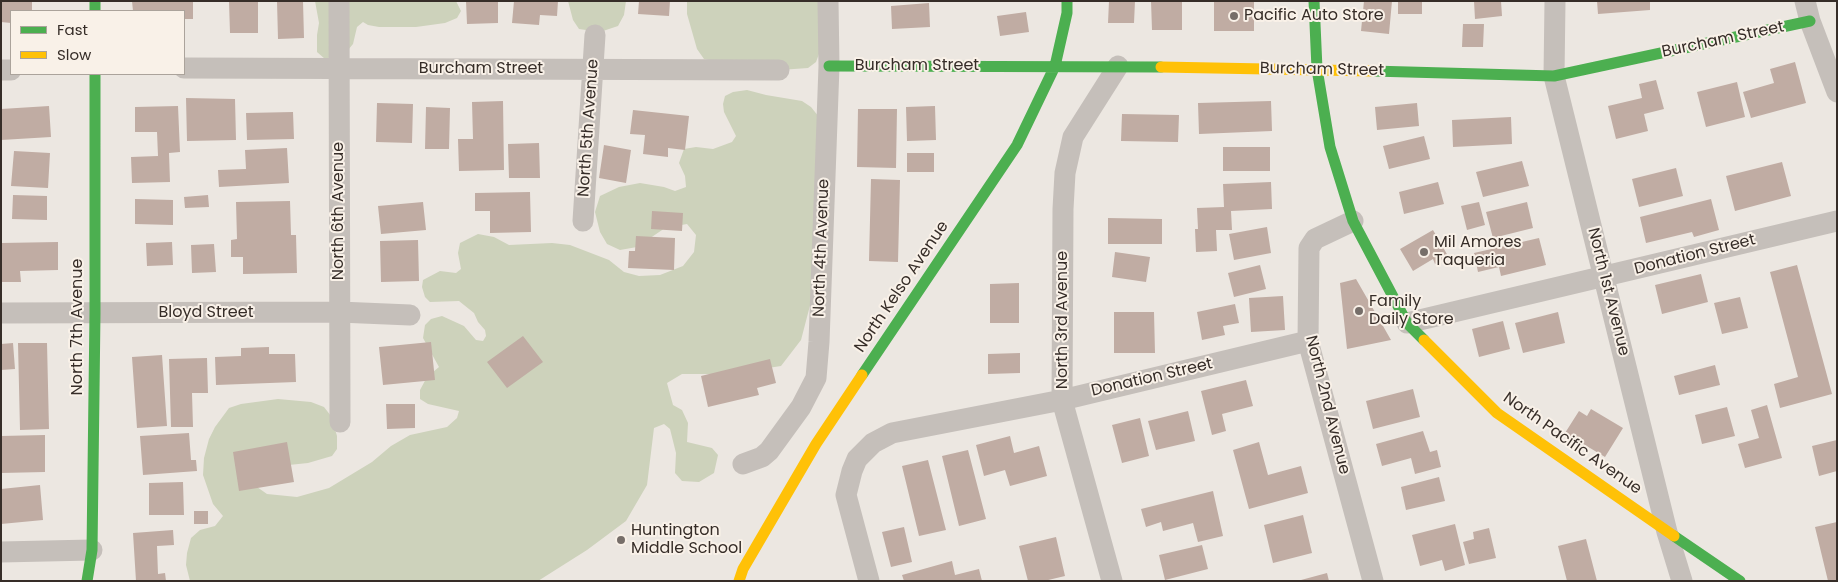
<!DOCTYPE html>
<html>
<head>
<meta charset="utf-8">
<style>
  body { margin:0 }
  #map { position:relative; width:1838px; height:582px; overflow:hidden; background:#ece7e1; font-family:Poppins,sans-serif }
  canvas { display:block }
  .frame { position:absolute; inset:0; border:2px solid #362d28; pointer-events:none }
  .legend { position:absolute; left:10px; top:10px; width:175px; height:65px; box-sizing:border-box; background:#f9f1e8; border:1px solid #aba39b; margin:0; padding:6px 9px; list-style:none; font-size:15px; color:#362d28 }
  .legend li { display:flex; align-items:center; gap:10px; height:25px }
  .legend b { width:25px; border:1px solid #aba39b }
</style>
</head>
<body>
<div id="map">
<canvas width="1838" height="582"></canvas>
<div class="frame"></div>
<ul class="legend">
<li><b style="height:6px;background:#4caf50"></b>Fast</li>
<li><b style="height:6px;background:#ffc107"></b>Slow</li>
</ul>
</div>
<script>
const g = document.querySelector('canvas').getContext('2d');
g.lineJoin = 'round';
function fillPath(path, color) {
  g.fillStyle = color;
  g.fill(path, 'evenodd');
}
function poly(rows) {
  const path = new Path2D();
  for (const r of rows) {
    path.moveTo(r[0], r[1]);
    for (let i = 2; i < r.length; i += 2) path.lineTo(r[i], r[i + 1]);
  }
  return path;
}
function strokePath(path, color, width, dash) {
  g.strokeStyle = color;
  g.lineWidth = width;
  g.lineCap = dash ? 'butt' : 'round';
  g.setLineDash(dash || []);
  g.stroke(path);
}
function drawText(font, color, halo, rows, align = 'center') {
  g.font = font + ' Poppins,sans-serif';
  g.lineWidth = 4;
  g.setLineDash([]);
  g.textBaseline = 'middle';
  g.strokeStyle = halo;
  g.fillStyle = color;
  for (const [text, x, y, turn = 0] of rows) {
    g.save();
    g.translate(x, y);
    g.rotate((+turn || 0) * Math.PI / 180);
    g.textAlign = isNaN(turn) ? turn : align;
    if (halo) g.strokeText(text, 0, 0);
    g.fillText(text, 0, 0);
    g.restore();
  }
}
const green = poly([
  [315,1,456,1,461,11,457,18,445,23,416,27,379,27,368,25,363,22,357,27,353,44,348,50,338,55,325,59,317,52,317,35,319,23],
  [568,1,626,1,624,15,618,26,600,32,579,29,573,20],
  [687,1,825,1,819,54,816,62,808,68,766,71,704,59,697,49,687,14],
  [747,90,766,95,802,101,811,107,819,117,813,294,801,340,781,366,728,374,682,374,667,383,673,405,682,410,688,423,687,442,712,448,718,455,714,473,699,482,682,481,675,473,676,453,670,429,664,424,654,428,647,485,626,521,587,550,538,581,190,581,186,565,187,553,191,538,200,530,215,526,223,516,213,504,203,475,204,458,209,439,215,427,229,408,241,404,278,399,311,402,324,407,331,416,337,436,337,449,332,456,308,463,260,468,257,487,267,494,297,497,329,488,372,462,391,446,410,435,447,427,457,418,459,411,428,404,420,399,420,390,427,377,439,367,423,338,425,325,431,319,442,316,464,326,476,340,483,341,486,336,485,330,478,322,474,313,459,301,430,302,425,297,422,287,423,280,440,271,456,273,461,269,458,253,460,243,478,234,494,237,509,245,552,243,570,245,609,260,624,272,639,276,660,275,683,266,694,252,696,235,687,224,665,228,637,247,620,250,607,244,600,232,595,212,600,196,619,187,640,183,664,187,675,191,686,187,685,176,679,163,684,149,696,147,713,149,732,142,736,136,724,112,723,104,725,96,733,92]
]);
const building = poly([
  [1,1,32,1,32,11,11,11,11,23,1,22],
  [132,1,193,1,193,19,184,19,184,11,133,11],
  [229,1,258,1,258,33,230,33],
  [277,1,303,1,304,38,278,39],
  [466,1,498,1,498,23,467,24],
  [514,1,558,1,557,16,540,15,539,25,512,23],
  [639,1,670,1,669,16,638,14],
  [1109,1,1135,1,1134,23,1108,23],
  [1151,1,1182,1,1182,30,1152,30],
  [1214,1,1254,1,1254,31,1214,31],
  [1364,1,1392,1,1389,34,1361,31],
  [1398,1,1422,1,1422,14,1398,14],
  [1474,1,1501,1,1502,16,1475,19],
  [1597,1,1650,1,1650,10,1598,14],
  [929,3,930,27,892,29,891,6],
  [1026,12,1029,32,1000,36,997,16],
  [1463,24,1484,24,1483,47,1462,47],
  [1795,62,1806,103,1751,118,1743,92,1774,83,1770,69],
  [1656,80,1664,109,1644,114,1648,131,1616,139,1608,106,1642,98,1639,84],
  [1737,82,1745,117,1706,127,1697,92],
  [186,98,235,99,236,140,187,141],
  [503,101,504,170,459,171,458,139,473,139,472,102],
  [1271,101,1272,131,1199,134,1198,103],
  [377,103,413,104,412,143,376,142],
  [1417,103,1419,126,1377,130,1375,107],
  [49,106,51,137,1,140,1,109],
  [178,106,180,152,169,153,170,182,132,183,131,157,158,156,157,132,135,132,135,107],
  [935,106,936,140,907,141,906,107],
  [426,107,450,108,449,149,425,149],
  [858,109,897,109,896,168,857,167],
  [633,110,689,116,685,150,668,148,668,157,643,154,645,135,630,134],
  [293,112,294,139,247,140,246,113],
  [1122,114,1179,115,1178,142,1121,141],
  [1511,117,1512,144,1453,147,1452,120],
  [1424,136,1430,159,1389,169,1383,146],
  [539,143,540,178,509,178,508,144],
  [604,145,631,150,626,183,599,178],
  [1223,147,1270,147,1270,171,1223,171],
  [287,148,289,183,219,187,218,170,246,169,245,150],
  [14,151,50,153,48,188,11,186],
  [907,153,934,153,934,172,907,172],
  [1522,161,1529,186,1483,197,1476,172],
  [1782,162,1791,196,1735,211,1726,176],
  [1676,168,1683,196,1639,207,1632,179],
  [871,179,900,180,898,262,869,261],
  [1271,182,1272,209,1231,211,1232,230,1216,230,1217,251,1196,252,1195,229,1198,229,1197,208,1224,207,1223,184],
  [1438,182,1444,204,1404,214,1399,192],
  [530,192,531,232,490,233,490,211,475,211,475,193],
  [13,195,47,196,47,220,12,219],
  [208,195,209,207,185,208,184,197],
  [135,199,173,200,173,225,135,224],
  [1711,199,1719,230,1694,237,1692,232,1646,243,1640,217],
  [290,201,291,235,296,235,297,273,243,274,243,257,231,257,231,240,237,239,236,202],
  [423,202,426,230,381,234,378,206],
  [1479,202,1485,225,1467,230,1461,206],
  [1527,202,1533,228,1493,238,1486,212],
  [652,211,683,213,682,231,651,229],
  [1108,218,1162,219,1162,244,1108,244],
  [1267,227,1271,253,1234,260,1229,234],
  [1433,230,1448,256,1435,264,1433,259,1413,271,1400,249],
  [636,236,675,238,674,270,628,268,629,251,635,251],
  [1539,238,1546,265,1501,276,1499,267,1478,272,1474,253],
  [418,240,419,281,381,282,380,241],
  [58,242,58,270,20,271,21,282,1,282,1,243],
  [172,242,173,265,147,266,146,243],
  [214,244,216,272,192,273,191,245],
  [1115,252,1150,257,1146,282,1112,277],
  [1260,265,1266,289,1234,297,1228,273],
  [1797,265,1832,394,1780,408,1774,384,1798,377,1770,272],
  [1701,274,1708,302,1662,314,1655,285],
  [1356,279,1391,340,1347,349,1340,283],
  [1019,283,1019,323,990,323,990,284],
  [1283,296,1285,330,1251,332,1249,298],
  [1740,297,1748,328,1722,334,1714,303],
  [1235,304,1239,323,1223,326,1225,335,1202,340,1197,312],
  [1114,312,1154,312,1155,353,1114,353],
  [1558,312,1565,343,1523,353,1515,323],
  [1503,321,1510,349,1479,357,1472,329],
  [523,336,543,362,507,388,487,362],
  [431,342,435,380,383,385,379,347],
  [13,343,15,369,1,370,1,344],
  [18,343,47,343,49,429,20,430],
  [269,347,269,354,295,354,296,382,216,385,215,357,241,356,241,348],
  [1020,353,1020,373,988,374,988,354],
  [162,355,167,426,137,428,132,357],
  [207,358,208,393,192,393,193,427,171,427,169,359],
  [770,359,776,383,757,388,759,395,708,407,701,376],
  [1715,365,1720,385,1679,395,1674,376],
  [1246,380,1253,406,1222,414,1226,431,1212,435,1201,391],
  [1413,389,1420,417,1373,429,1366,401],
  [386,404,415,404,415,428,387,429],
  [1767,405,1782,458,1745,468,1738,444,1759,438,1751,410],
  [1727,407,1735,436,1702,444,1695,415],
  [1591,409,1623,428,1605,457,1565,433,1579,411,1587,416],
  [1188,411,1195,441,1156,450,1148,421],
  [1140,418,1149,456,1122,463,1112,425],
  [1423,431,1430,452,1437,450,1441,467,1415,474,1411,458,1382,466,1376,444],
  [189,433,191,460,196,460,197,471,143,475,140,436],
  [45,435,45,472,1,473,1,436],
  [1010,436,1014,453,1039,446,1047,476,1010,486,1005,470,984,476,976,445],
  [1837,440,1837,471,1819,476,1812,446],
  [287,442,294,482,239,491,233,452],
  [1259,442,1268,475,1301,466,1308,493,1249,509,1233,450],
  [968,450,986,519,959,526,942,456],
  [928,460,946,530,919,536,902,466],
  [1439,477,1445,501,1406,510,1401,487],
  [183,482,184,515,149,515,149,483],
  [40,485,43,520,1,524,1,489],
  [1213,491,1223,536,1198,542,1193,523,1163,531,1161,522,1146,527,1141,509],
  [194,511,208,511,208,524,194,524],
  [1303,515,1312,553,1273,563,1264,525],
  [1837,522,1837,581,1828,581,1815,527],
  [1455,524,1465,565,1445,571,1442,560,1420,566,1412,535],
  [904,527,912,562,891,567,882,532],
  [1489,528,1496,558,1469,564,1463,542,1474,539,1473,532],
  [173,530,174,545,157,546,158,574,165,573,166,581,136,581,133,533],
  [1056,537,1065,576,1044,581,1028,581,1019,546],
  [1586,539,1597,581,1567,581,1558,546],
  [1202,545,1208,569,1165,580,1159,555],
  [952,561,955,575,979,569,982,581,904,581,902,575],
  [1327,573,1329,581,1301,581,1301,580]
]);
const street = poly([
  [339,1,340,422],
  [1555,1,1554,76,1667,532,1682,581],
  [1805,1,1810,21,1837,92],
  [184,68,779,70],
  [1,70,11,70],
  [583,221,595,35],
  [1353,221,1315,239,1309,248,1308,341,1373,581],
  [1,313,339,312,410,315],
  [1407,323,1837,221],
  [743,464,762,457,769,451,801,407,816,378,819,342,829,66,828,1],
  [1,552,92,550],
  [869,581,846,495,852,471,857,459,873,443,892,433,1062,400,1308,341],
  [1112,581,1062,400,1063,209,1065,173,1073,137,1118,66]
]);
const fast = poly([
  [95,1,95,11],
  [1314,1,1317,69,1330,147,1353,221,1407,323,1424,340],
  [829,66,1161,67],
  [1372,71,1554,76,1810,21],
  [862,375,1017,145,1055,66,1067,13,1067,1],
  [1674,536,1740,581],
  [87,581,92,550,95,313,95,74]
]);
const slow = poly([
  [1161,67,1372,71],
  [1424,340,1497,413,1674,536],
  [739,581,743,569,816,444,862,375]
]);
const markers = [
  [1234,16,5,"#766e69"],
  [1424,252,5,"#766e69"],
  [1359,311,5,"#766e69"],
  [621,540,5,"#766e69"]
];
const poiNames = [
  ["Pacific Auto Store",1244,16],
  ["Mil Amores",1434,243],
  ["Taqueria",1434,261],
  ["Family",1369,302],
  ["Daily Store",1369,320],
  ["Huntington",631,531],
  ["Middle School",631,549]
];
const streetNames = [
  ["Burcham Street",1723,40,-12],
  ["Burcham Street",917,66],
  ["Burcham Street",481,69],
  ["Burcham Street",1322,70,1],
  ["North 5th Avenue",589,128,-86],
  ["North 6th Avenue",339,211,-90],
  ["North 4th Avenue",822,248,-88],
  ["Donation Street",1695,255,-14],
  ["North Kelso Avenue",902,287,-56],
  ["North 1st Avenue",1608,292,76],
  ["Bloyd Street",206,313],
  ["North 3rd Avenue",1063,320,-90],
  ["North 7th Avenue",78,327,-90],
  ["Donation Street",1152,378,-13],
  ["North 2nd Avenue",1327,405,76],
  ["North Pacific Avenue",1572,444,35]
];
fillPath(green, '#cdd2bb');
fillPath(building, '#c0aca3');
strokePath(street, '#c5bfba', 21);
strokePath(fast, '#4caf50', 11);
strokePath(slow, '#ffc107', 11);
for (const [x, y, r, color] of markers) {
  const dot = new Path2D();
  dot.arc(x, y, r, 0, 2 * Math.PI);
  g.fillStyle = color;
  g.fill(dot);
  strokePath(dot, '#f9f1e8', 2);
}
drawText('16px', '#362d28', '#f9f1e8', poiNames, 'left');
drawText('16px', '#362d28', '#f9f1e8', streetNames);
</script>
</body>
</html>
